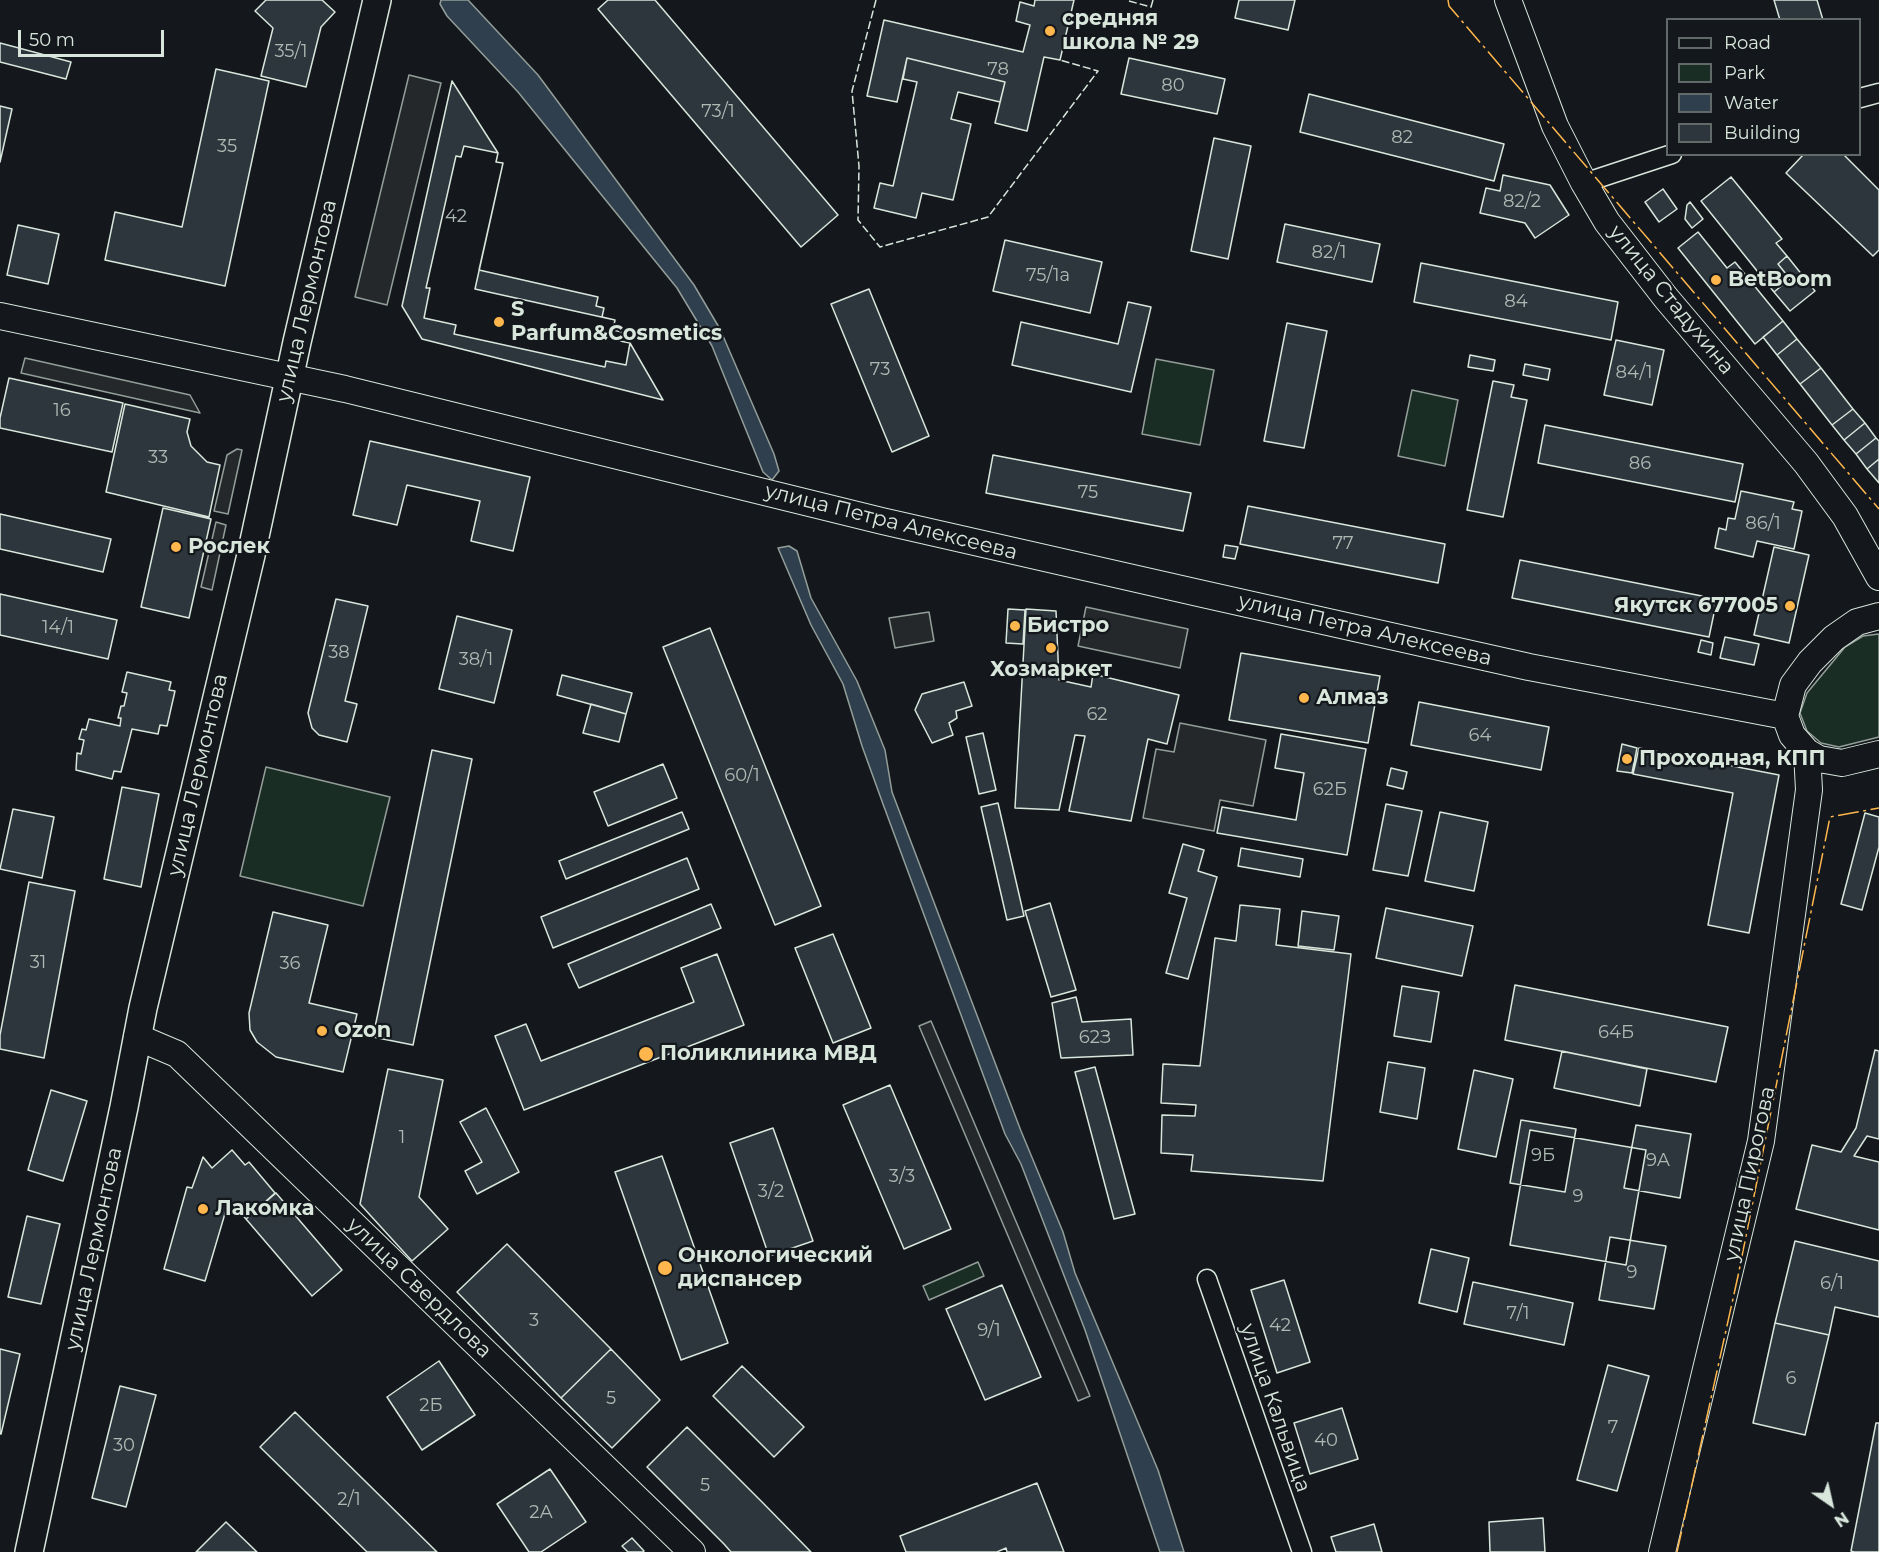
<!DOCTYPE html>
<html>
<head>
<meta charset="utf-8">
<style>
  body { margin:0 }
  #map { position:relative; width:1879px; height:1552px; overflow:hidden; background:#14181c; font-family:Montserrat,sans-serif }
  canvas { display:block }
  .legend { position:absolute; left:1666px; top:18px; width:195px; height:138px; box-sizing:border-box; background:#14181c; border:2px solid #626a69; margin:0; padding:8px 10px; list-style:none; font-size:18px; color:#d8e6dc }
  .legend li { display:flex; align-items:center; gap:12px; height:30px }
  .legend b { width:30px; border:2px solid #626a69 }
  .north { position:absolute; left:1801px; top:1474px; width:60px; height:60px; -webkit-text-stroke:4px #14181c; paint-order:stroke; rotate:146deg; font-size:16px; font-weight:700; line-height:24px; text-align:center; color:#d8e6dc }
  .north::after { content:''; display:block; margin:auto; width:21px; height:27px; background:#d8e6dc; clip-path:polygon(50% 0,100% 100%,50% 72%,0 100%) }
  .scale { position:absolute; left:18px; top:30px; width:146px; height:27px; box-sizing:border-box; border:3px solid #d8e6dc; border-top:0; padding-left:8px; font-size:18px; line-height:21px; white-space:nowrap; color:#d8e6dc; -webkit-text-stroke:4px #14181c; paint-order:stroke }
</style>
</head>
<body>
<div id="map">
<canvas width="1879" height="1552"></canvas>
<ul class="legend">
<li><b style="height:8px;background:#14181c"></b>Road</li>
<li><b style="height:16px;background:#1a2d24"></b>Park</li>
<li><b style="height:16px;background:#2f3f4d"></b>Water</li>
<li><b style="height:16px;background:#2c363c"></b>Building</li>
</ul>
<div class="north">N</div>
<div class="scale">50 m</div>
</div>
<script>
const g = document.querySelector('canvas').getContext('2d');
g.lineJoin = 'round';
function fillPath(path, color) {
  g.fillStyle = color;
  g.fill(path, 'evenodd');
}
function poly(rows) {
  const path = new Path2D();
  for (const r of rows) {
    path.moveTo(r[0], r[1]);
    for (let i = 2; i < r.length; i += 2) path.lineTo(r[i], r[i + 1]);
  }
  return path;
}
function strokePath(path, color, width, dash) {
  g.strokeStyle = color;
  g.lineWidth = width;
  g.lineCap = dash ? 'butt' : 'round';
  g.setLineDash(dash || []);
  g.stroke(path);
}
function drawText(font, color, halo, rows, align = 'center') {
  g.font = font + ' Montserrat,sans-serif';
  g.lineWidth = 4.5;
  g.setLineDash([]);
  g.textBaseline = 'middle';
  g.strokeStyle = halo;
  g.fillStyle = color;
  for (const [text, x, y, turn = 0] of rows) {
    g.save();
    g.translate(x, y);
    g.rotate((+turn || 0) * Math.PI / 180);
    g.textAlign = isNaN(turn) ? turn : align;
    if (halo) g.strokeText(text, 0, 0);
    g.fillText(text, 0, 0);
    g.restore();
  }
}
const green = poly([
  [1156,359,1214,370,1200,445,1142,434,1156,359],
  [1412,390,1458,400,1445,466,1398,456,1412,390],
  [1879,634,1879,737,1839,747,1821,743,1807,731,1800,713,1807,693,1845,647,1863,636,1879,634],
  [266,767,390,797,363,906,240,876,266,767],
  [978,1262,984,1276,929,1300,923,1286,978,1262]
]);
const parking = poly([
  [409,75,441,83,387,305,355,297,409,75],
  [25,358,190,395,200,413,21,373,25,358],
  [237,449,242,450,228,514,214,511,227,455,237,449],
  [216,522,226,525,212,590,201,587,216,522],
  [1086,607,1188,629,1180,668,1078,646,1086,607],
  [929,612,934,641,895,648,889,618,929,612],
  [1180,723,1266,740,1253,806,1220,800,1214,831,1143,818,1156,749,1174,752,1180,723],
  [931,1021,1090,1396,1078,1401,919,1026,931,1021]
]);
const water = poly([
  [441,0,468,0,538,75,694,285,720,329,774,454,779,471,772,480,763,472,712,346,677,288,518,92,447,16,440,4,441,0],
  [789,546,797,551,811,598,857,681,885,750,892,792,1021,1131,1063,1232,1075,1273,1158,1470,1184,1552,1160,1552,1085,1330,1021,1164,1005,1134,883,804,862,746,843,684,811,625,778,548,789,546]
]);
const building = poly([
  [266,0,322,0,335,12,321,27,306,87,261,76,273,28,255,11,266,0],
  [608,0,655,0,838,215,801,247,598,9,608,0],
  [1035,0,1074,0,1060,60,1044,57,1027,131,995,123,1005,82,907,58,897,102,867,96,884,20,1023,52,1030,25,1016,21,1020,2,1034,6,1035,0],
  [1239,0,1295,0,1288,30,1235,18,1239,0],
  [1774,0,1817,0,1823,20,1780,20,1774,0],
  [0,43,71,62,66,79,0,62,0,43],
  [907,58,1005,82,1000,102,958,92,951,119,971,124,953,200,922,193,916,218,874,208,880,183,893,186,917,82,903,79,907,58],
  [1129,58,1225,79,1217,114,1121,94,1129,58],
  [216,69,269,81,225,286,105,260,115,212,182,227,216,69],
  [452,81,498,153,496,162,503,163,479,270,598,297,596,306,604,308,602,317,615,320,613,330,622,332,620,341,630,343,663,400,422,339,402,306,452,81],
  [1309,94,1504,144,1494,181,1300,132,1309,94],
  [0,106,12,109,0,162,0,106],
  [1214,138,1251,146,1228,259,1191,251,1214,138],
  [464,146,498,153,496,162,503,163,475,289,615,320,613,330,622,332,620,341,630,343,626,365,606,361,605,367,454,334,456,325,424,318,430,288,426,288,456,156,461,157,464,146],
  [1804,154,1843,154,1879,190,1879,250,1873,256,1786,173,1804,154],
  [1503,175,1550,185,1569,215,1535,238,1525,223,1480,213,1486,188,1500,191,1503,175],
  [1731,177,1782,239,1776,243,1787,256,1778,264,1790,279,1774,292,1701,201,1731,177],
  [1663,189,1677,209,1659,222,1645,202,1663,189],
  [1690,202,1703,219,1692,228,1685,219,1687,205,1690,202],
  [1285,224,1380,244,1372,282,1277,262,1285,224],
  [18,225,59,234,48,284,7,275,18,225],
  [1698,232,1727,268,1735,262,1783,321,1755,344,1678,248,1698,232],
  [1005,240,1102,262,1090,313,993,291,1005,240],
  [1787,256,1815,291,1790,311,1774,292,1790,279,1778,264,1787,256],
  [1421,263,1618,302,1611,340,1414,302,1421,263],
  [869,289,929,436,892,452,831,304,869,289],
  [1128,302,1151,307,1131,392,1012,365,1021,322,1118,344,1128,302],
  [1783,321,1797,339,1777,355,1763,337,1783,321],
  [1287,323,1327,331,1304,448,1264,441,1287,323],
  [1797,339,1821,368,1800,384,1777,355,1797,339],
  [1616,340,1664,350,1652,405,1604,395,1616,340],
  [1470,355,1495,360,1493,371,1468,367,1470,355],
  [1525,364,1550,369,1548,380,1523,375,1525,364],
  [1821,368,1853,409,1832,425,1800,384,1821,368],
  [9,378,123,403,112,452,0,428,0,418,9,378],
  [1493,381,1514,385,1511,397,1527,400,1503,517,1467,510,1493,381],
  [125,404,190,419,187,432,191,446,207,462,220,465,209,517,106,492,125,404],
  [1853,409,1865,423,1844,440,1832,425,1853,409],
  [1865,423,1876,438,1856,454,1844,440,1865,423],
  [1545,425,1743,464,1735,502,1538,463,1545,425],
  [1876,438,1879,441,1879,459,1867,469,1856,454,1876,438],
  [370,441,530,477,513,551,471,541,480,501,407,485,397,525,353,515,370,441],
  [993,455,1191,493,1183,531,986,493,993,455],
  [1879,459,1879,483,1867,469,1879,459],
  [1741,491,1794,502,1792,509,1802,511,1794,549,1757,541,1753,557,1715,548,1719,528,1726,530,1728,518,1735,519,1741,491],
  [1248,506,1445,544,1438,583,1240,544,1248,506],
  [163,508,211,519,189,618,141,607,163,508],
  [0,514,111,539,103,572,0,549,0,514],
  [1225,545,1238,547,1235,559,1223,557,1225,545],
  [1774,547,1809,555,1789,643,1754,635,1774,547],
  [1520,560,1717,599,1709,637,1512,598,1520,560],
  [0,594,117,620,108,659,0,635,0,594],
  [336,599,368,606,345,701,357,704,347,742,319,735,312,728,308,713,336,599],
  [1008,609,1025,610,1023,644,1006,643,1008,609],
  [1026,609,1056,611,1059,680,1091,687,1093,674,1179,695,1167,744,1148,739,1131,821,1069,811,1085,736,1075,735,1059,810,1015,808,1026,609],
  [457,616,512,630,494,703,439,689,457,616],
  [710,628,821,906,775,925,663,647,710,628],
  [1725,637,1759,644,1754,665,1720,658,1725,637],
  [1701,640,1713,643,1711,655,1698,652,1701,640],
  [1241,653,1380,676,1368,743,1229,720,1241,653],
  [127,672,171,682,169,690,175,691,167,726,160,725,158,734,132,729,121,772,114,771,112,779,76,770,77,753,81,754,84,740,79,739,82,729,86,730,89,719,120,726,121,718,118,718,121,706,124,706,127,693,122,692,127,672],
  [562,675,632,693,626,714,557,695,562,675],
  [964,682,972,706,956,711,957,718,949,723,953,735,932,743,915,710,922,694,964,682],
  [1419,702,1549,727,1541,770,1411,745,1419,702],
  [591,704,626,714,619,742,583,733,591,704],
  [983,733,996,790,979,794,966,737,983,733],
  [1281,734,1366,749,1347,855,1217,833,1222,807,1296,820,1304,773,1275,768,1281,734],
  [1622,744,1637,748,1632,773,1617,771,1622,744],
  [1639,748,1779,775,1749,933,1708,925,1733,793,1633,774,1639,748],
  [432,750,472,759,413,1045,373,1037,432,750],
  [663,764,677,798,608,826,594,792,663,764],
  [1391,768,1407,772,1403,789,1387,785,1391,768],
  [122,787,159,794,141,887,104,879,122,787],
  [998,803,1024,916,1007,920,981,807,998,803],
  [1386,804,1422,811,1408,876,1373,870,1386,804],
  [13,809,54,817,42,878,0,869,13,809],
  [682,812,689,829,566,879,559,861,682,812],
  [1440,812,1488,822,1474,891,1425,881,1440,812],
  [1865,813,1879,817,1879,847,1862,910,1841,904,1865,813],
  [1183,844,1204,850,1198,871,1217,877,1188,979,1166,973,1187,898,1169,893,1183,844],
  [1241,848,1303,859,1300,877,1238,866,1241,848],
  [687,858,699,889,553,948,541,917,687,858],
  [29,882,75,891,44,1058,0,1049,0,1035,29,882],
  [1050,903,1076,990,1051,997,1025,911,1050,903],
  [711,904,721,928,579,988,568,964,711,904],
  [1240,905,1280,909,1276,945,1351,954,1323,1181,1191,1171,1193,1155,1161,1153,1162,1115,1195,1116,1196,1105,1161,1103,1163,1064,1200,1066,1215,938,1236,941,1240,905],
  [1386,908,1473,926,1462,976,1376,958,1386,908],
  [1302,911,1339,916,1334,950,1298,946,1302,911],
  [273,912,328,925,309,1003,357,1014,343,1072,276,1057,257,1042,250,1030,249,1013,273,912],
  [833,934,871,1028,833,1043,795,948,833,934],
  [717,954,744,1025,524,1110,495,1036,526,1024,541,1061,694,1002,681,968,717,954],
  [1515,985,1728,1027,1716,1082,1505,1040,1515,985],
  [1402,986,1439,992,1431,1042,1394,1036,1402,986],
  [1076,997,1082,1022,1131,1019,1133,1055,1061,1058,1052,1003,1076,997],
  [1875,1050,1879,1051,1879,1139,1867,1136,1854,1156,1879,1162,1879,1230,1796,1209,1812,1145,1841,1152,1856,1128,1875,1050],
  [1562,1051,1647,1069,1640,1106,1554,1088,1562,1051],
  [1388,1062,1425,1068,1417,1119,1380,1112,1388,1062],
  [1095,1067,1135,1214,1114,1219,1075,1072,1095,1067],
  [388,1069,443,1080,419,1197,448,1229,412,1261,360,1204,388,1069],
  [1474,1070,1513,1079,1496,1157,1458,1149,1474,1070],
  [890,1085,951,1229,904,1249,843,1105,890,1085],
  [51,1090,87,1101,63,1181,28,1170,51,1090],
  [486,1108,519,1172,477,1194,465,1171,482,1162,460,1122,486,1108],
  [1521,1120,1576,1129,1565,1192,1510,1183,1521,1120],
  [1636,1125,1691,1134,1680,1198,1624,1188,1636,1125],
  [773,1128,813,1241,769,1256,730,1143,773,1128],
  [1530,1130,1646,1150,1626,1265,1510,1245,1530,1130],
  [232,1150,245,1165,249,1162,275,1193,246,1219,229,1200,205,1281,164,1269,187,1187,192,1188,203,1157,212,1168,232,1150],
  [662,1156,728,1343,681,1360,615,1172,662,1156],
  [276,1193,342,1270,312,1296,246,1219,276,1193],
  [27,1216,60,1224,41,1304,8,1297,27,1216],
  [1610,1237,1666,1246,1654,1309,1599,1300,1610,1237],
  [1795,1241,1879,1261,1879,1317,1835,1307,1829,1335,1775,1323,1795,1241],
  [507,1244,611,1349,561,1398,457,1292,507,1244],
  [1431,1249,1469,1258,1457,1312,1419,1303,1431,1249],
  [1284,1280,1310,1362,1277,1373,1251,1290,1284,1280],
  [1473,1282,1573,1303,1564,1345,1464,1324,1473,1282],
  [1002,1285,1041,1377,985,1400,946,1309,1002,1285],
  [1775,1323,1829,1335,1805,1435,1753,1423,1775,1323],
  [0,1349,20,1354,1,1434,0,1434,0,1349],
  [611,1349,660,1400,612,1448,561,1398,611,1349],
  [439,1361,475,1415,422,1450,387,1397,439,1361],
  [1608,1365,1649,1376,1617,1491,1577,1480,1608,1365],
  [742,1366,804,1427,774,1457,713,1396,742,1366],
  [120,1386,156,1395,126,1507,92,1498,120,1386],
  [1342,1408,1358,1459,1310,1474,1294,1423,1342,1408],
  [295,1412,437,1552,367,1552,260,1447,295,1412],
  [1876,1423,1879,1423,1879,1552,1854,1552,1851,1551,1876,1423],
  [687,1427,764,1504,811,1552,731,1552,724,1544,647,1467,687,1427],
  [550,1469,586,1522,541,1552,529,1552,497,1504,550,1469],
  [1037,1483,1064,1552,1007,1552,1006,1548,997,1552,906,1552,900,1536,1037,1483],
  [1543,1518,1545,1552,1490,1552,1489,1522,1543,1518],
  [226,1522,257,1552,196,1552,226,1522],
  [1374,1524,1382,1552,1336,1552,1331,1537,1374,1524],
  [632,1538,644,1551,643,1552,628,1552,622,1546,632,1538]
]);
const street = poly([
  [1860,98,1879,93],
  [1584,183,1672,154],
  [1207,1279,1302,1552]
]);
const secondary = poly([
  [1508,0,1555,126,1584,183,1607,222,1666,298,1806,463,1845,516,1879,577],
  [0,316,345,389,882,521,1203,594,1529,667,1785,716],
  [1879,616,1857,622,1834,638,1810,662,1793,685,1785,716,1792,735,1807,752,1819,759,1842,763,1879,754],
  [137,1037,177,1054,692,1552],
  [1662,1552,1761,1141,1809,790,1807,752]
]);
const primary = poly([
  [29,1552,124,1107,143,1008,251,555,297,342,377,0]
]);
const fence = poly([
  [876,0,852,91,859,166,858,220,880,247,988,217,1098,71,1060,60],
  [1129,1,1151,7,1153,0]
]);
const power = poly([
  [1448,0,1449,6,1879,509],
  [1677,1552,1738,1276,1830,817,1879,808]
]);
const markers = [
  [1050,31,6,"#ffb74d"],
  [1716,280,6,"#ffb74d"],
  [499,322,6,"#ffb74d"],
  [176,547,6,"#ffb74d"],
  [1790,606,6,"#ffb74d"],
  [1015,626,6,"#ffb74d"],
  [1051,648,6,"#ffb74d"],
  [1304,698,6,"#ffb74d"],
  [1627,759,6,"#ffb74d"],
  [322,1031,6,"#ffb74d"],
  [646,1054,8,"#ffb74d"],
  [203,1209,6,"#ffb74d"],
  [665,1268,8,"#ffb74d"]
];
const numberNames = [
  ["35/1",291,52],
  ["78",998,70],
  ["80",1173,86],
  ["73/1",718,112],
  ["82",1402,138],
  ["35",227,147],
  ["82/2",1522,202],
  ["42",456,217],
  ["82/1",1329,253],
  ["75/1а",1048,276],
  ["84",1516,302],
  ["73",880,370],
  ["84/1",1634,373],
  ["16",62,411],
  ["33",158,458],
  ["86",1640,464],
  ["75",1088,493],
  ["86/1",1763,524],
  ["77",1343,544],
  ["14/1",58,628],
  ["38",339,653],
  ["38/1",476,660],
  ["62",1097,715],
  ["64",1480,736],
  ["60/1",742,776],
  ["62Б",1330,790],
  ["31",38,963],
  ["36",290,964],
  ["64Б",1616,1033],
  ["62З",1095,1038],
  ["1",402,1138],
  ["9Б",1543,1156],
  ["9А",1658,1161],
  ["3/3",902,1177],
  ["3/2",771,1192],
  ["9",1578,1197],
  ["9",1632,1273],
  ["6/1",1832,1284],
  ["7/1",1518,1314],
  ["3",534,1321],
  ["42",1280,1326],
  ["9/1",989,1331],
  ["6",1791,1379],
  ["5",611,1399],
  ["2Б",431,1406],
  ["7",1613,1428],
  ["40",1326,1441],
  ["30",124,1446],
  ["5",705,1486],
  ["2/1",349,1500],
  ["2А",541,1513]
];
const poiNames = [
  ["средняя",1062,19],
  ["школа № 29",1062,43],
  ["BetBoom",1728,280],
  ["S",511,310],
  ["Parfum&Cosmetics",511,334],
  ["Рослек",188,547],
  ["Якутск 677005",1778,606,"right"],
  ["Бистро",1027,626],
  ["Хозмаркет",1051,670,"center"],
  ["Алмаз",1316,698],
  ["Проходная, КПП",1639,759],
  ["Ozon",334,1031],
  ["Поликлиника МВД",660,1054],
  ["Лакомка",215,1209],
  ["Онкологический",678,1256],
  ["диспансер",678,1280]
];
const streetNames = [
  ["улица Стадухина",1671,300,51],
  ["улица Лермонтова",307,301,-77],
  ["улица Петра Алексеева",891,522,14],
  ["улица Петра Алексеева",1365,630,13],
  ["улица Лермонтова",198,775,-77],
  ["улица Пирогова",1750,1174,-78],
  ["улица Лермонтова",94,1249,-78],
  ["улица Свердлова",419,1288,44],
  ["улица Кальвица",1275,1408,71]
];
fillPath(green, '#1a2d24');
strokePath(green, '#939e99', 1.5);
fillPath(parking, '#24282b');
strokePath(parking, '#939e99', 1.5);
fillPath(water, '#2f3f4d');
strokePath(water, '#939e99', 1.5);
fillPath(building, '#2c363c');
strokePath(building, '#d8e6dc', 1.5);
strokePath(street, '#d8e6dc', 21);
strokePath(secondary, '#d8e6dc', 28);
strokePath(primary, '#d8e6dc', 30);
strokePath(street, '#14181c', 18);
strokePath(secondary, '#14181c', 26);
strokePath(primary, '#14181c', 27);
strokePath(fence, '#d8e6dc', 1.5, [8, 3]);
strokePath(power, '#ffb74d', 1.5, [21, 4.5, 3, 4.5]);
for (const [x, y, r, color] of markers) {
  const dot = new Path2D();
  dot.arc(x, y, r, 0, 2 * Math.PI);
  g.fillStyle = color;
  g.fill(dot);
  strokePath(dot, '#14181c', 2);
}
drawText('18px', '#adbab4', null, numberNames);
drawText('bold 21px', '#d8e6dc', '#14181c', poiNames, 'left');
drawText('21px', '#d8e6dc', '#14181c', streetNames);
</script>
</body>
</html>
